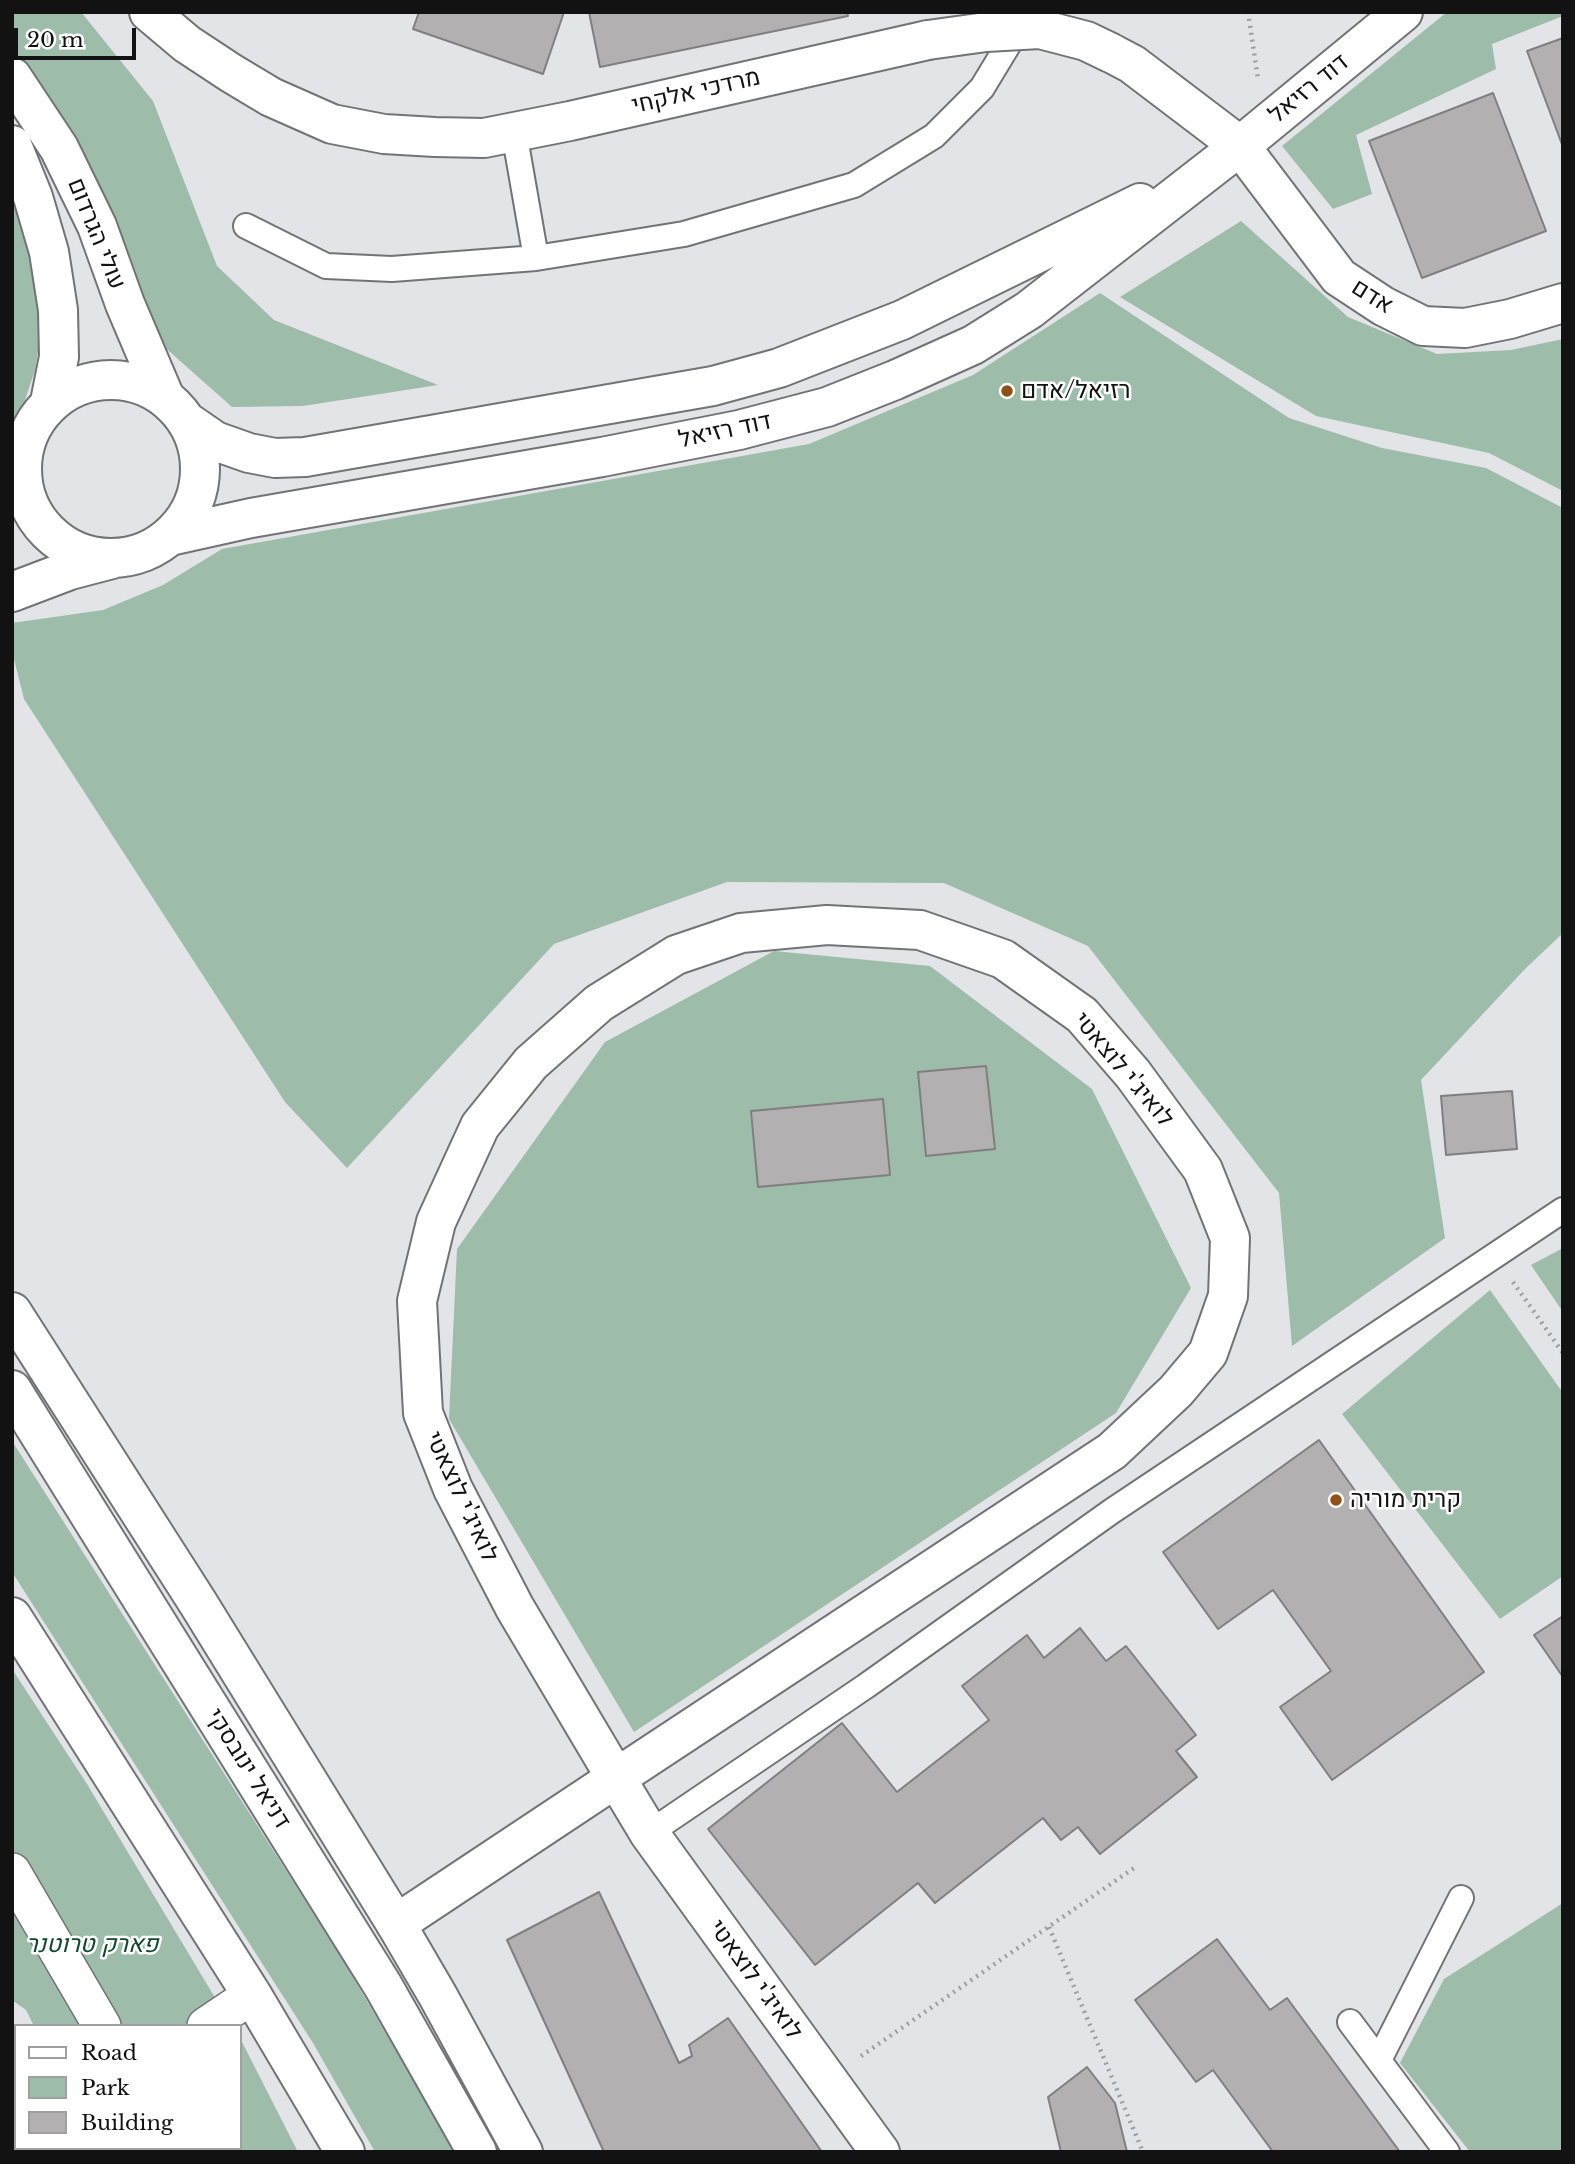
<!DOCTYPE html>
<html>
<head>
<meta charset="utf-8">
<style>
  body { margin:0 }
  #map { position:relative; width:1575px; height:2164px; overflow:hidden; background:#e3e4e8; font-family:"Libre Baskerville",serif }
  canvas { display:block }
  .frame { position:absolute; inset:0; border:14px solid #121213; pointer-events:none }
  .legend { position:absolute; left:14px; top:2024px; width:228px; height:126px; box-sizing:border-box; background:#fff; border:2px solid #a0a0a1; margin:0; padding:9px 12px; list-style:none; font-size:21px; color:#121213 }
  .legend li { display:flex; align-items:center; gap:14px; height:35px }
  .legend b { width:35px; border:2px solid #a0a0a1 }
  .scale { position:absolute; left:14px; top:28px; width:122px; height:32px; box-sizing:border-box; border:4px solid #121213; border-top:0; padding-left:9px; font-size:21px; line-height:24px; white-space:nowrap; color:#121213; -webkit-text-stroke:5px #fff; paint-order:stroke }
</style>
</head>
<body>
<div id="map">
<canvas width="1575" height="2164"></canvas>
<div class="frame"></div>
<ul class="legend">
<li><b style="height:9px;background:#fff"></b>Road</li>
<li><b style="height:19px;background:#9dbca9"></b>Park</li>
<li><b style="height:19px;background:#b3b0b2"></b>Building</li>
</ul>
<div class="scale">20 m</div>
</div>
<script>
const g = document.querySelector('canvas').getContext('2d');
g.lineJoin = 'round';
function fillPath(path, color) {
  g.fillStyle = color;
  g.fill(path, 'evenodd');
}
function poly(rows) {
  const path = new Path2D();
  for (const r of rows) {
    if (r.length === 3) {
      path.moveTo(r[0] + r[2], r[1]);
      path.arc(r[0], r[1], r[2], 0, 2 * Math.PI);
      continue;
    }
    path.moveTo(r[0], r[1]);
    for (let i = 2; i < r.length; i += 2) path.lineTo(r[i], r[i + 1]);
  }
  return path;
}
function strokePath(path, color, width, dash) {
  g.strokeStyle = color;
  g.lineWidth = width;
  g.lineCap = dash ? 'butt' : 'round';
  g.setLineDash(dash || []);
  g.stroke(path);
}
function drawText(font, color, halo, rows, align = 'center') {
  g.font = font + ' "Libre Baskerville",Heebo,serif';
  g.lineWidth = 5;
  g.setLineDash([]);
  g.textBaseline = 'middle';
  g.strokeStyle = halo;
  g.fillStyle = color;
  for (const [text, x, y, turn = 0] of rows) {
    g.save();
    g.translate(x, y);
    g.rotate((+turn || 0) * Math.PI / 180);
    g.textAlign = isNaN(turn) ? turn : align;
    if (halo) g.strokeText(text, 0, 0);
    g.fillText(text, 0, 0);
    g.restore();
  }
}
const green = poly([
  [12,12,81,12,153,101,217,266,274,320,438,385,303,406,232,407,161,344,41,92,12,51],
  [1447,12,1563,12,1563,16,1492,44,1496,69,1356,135,1372,194,1333,209,1282,146],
  [12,201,39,269,42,329,35,370,19,418,12,426],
  [1241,221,1348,317,1437,354,1511,350,1563,339,1563,491,1489,453,1316,416,1120,297],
  [1100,293,1289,418,1382,448,1486,468,1563,508,1563,933,1524,970,1421,1080,1445,1238,1292,1346,1279,1193,1088,946,944,883,727,882,554,944,347,1168,285,1102,24,699,12,651,12,623,103,610,163,585,222,549,809,444,973,375],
  [774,951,930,966,1092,1089,1191,1288,1116,1413,634,1732,449,1419,457,1249,605,1042],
  [1563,1248,1563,1312,1531,1265],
  [1490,1290,1563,1393,1563,1576,1500,1619,1342,1414],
  [12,1441,340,1955,455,2152,375,2152,313,2043,12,1572],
  [12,1669,87,1784,232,2026,34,2026,26,2010,12,2000],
  [1563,1903,1563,2152,1470,2152,1400,2063,1444,1979],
  [12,2022,17,2026,16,2148,83,2148,85,2152,12,2152],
  [240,2038,298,2152,99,2152,97,2148,240,2148]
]);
const building = poly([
  [419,12,564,12,543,74,413,29,419,12],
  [589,12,847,12,848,16,600,67,589,12],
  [1563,38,1563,147,1527,51,1563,38],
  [1493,93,1546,231,1422,278,1369,141,1493,93],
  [986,1066,995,1149,926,1156,918,1072,986,1066],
  [1512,1091,1517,1149,1446,1155,1441,1096,1512,1091],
  [883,1099,890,1175,758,1187,751,1111,883,1099],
  [1319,1440,1484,1672,1332,1780,1280,1707,1331,1671,1273,1590,1218,1629,1163,1552,1319,1440],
  [1563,1616,1563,1677,1534,1635,1563,1616],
  [1080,1628,1106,1661,1126,1646,1196,1735,1176,1751,1197,1777,1100,1854,1078,1827,1061,1840,1043,1818,935,1903,918,1883,815,1965,708,1829,842,1723,897,1792,989,1720,962,1686,1027,1635,1044,1658,1080,1628],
  [599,1892,679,2063,692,2056,689,2045,728,2018,822,2152,604,2152,507,1940,599,1892],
  [1217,1939,1270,2010,1287,1998,1400,2152,1273,2152,1213,2070,1196,2082,1135,2000,1217,1939],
  [1087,2067,1115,2103,1127,2152,1061,2152,1048,2097,1087,2067]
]);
const path = poly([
  [1248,12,1258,79],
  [1513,1282,1563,1353],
  [1049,1927,1143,2152],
  [861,2056,1134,1868]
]);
const service = poly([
  [514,132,536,258],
  [246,226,326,266,392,269,536,258,684,234,854,185,934,136,982,88,1022,22],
  [649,1833,866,1686,1112,1511,1563,1210],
  [1350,2022,1447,2152],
  [1379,2060,1461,1898]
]);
const pedestrian = poly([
  [12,1872,102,2026],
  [206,2026,252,1995],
  [172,2148,174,2152]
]);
const minor = poly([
  [149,12,187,44,231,73,271,97,332,124,384,134,435,137,484,138,570,121,928,40],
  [1111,53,1132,64,1240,146,1339,277,1383,306,1423,326,1465,328,1510,319,1563,303],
  [396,1924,616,1778,1112,1451,1176,1391,1208,1353,1228,1296,1230,1238,1203,1170,1133,1074,1082,1015,1003,959,920,930,827,925,741,933,676,955,599,1003,531,1063,480,1126,436,1222,417,1301,423,1413,453,1489,515,1608,616,1778,649,1833,880,2152]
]);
const tertiary = poly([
  [12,77,59,148,97,226,125,304,165,398],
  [12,145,33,197,49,252,58,310,59,357,50,402],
  [111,469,89],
  [186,421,215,441,249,453,275,458,305,457,713,386,779,368,902,320,1140,203],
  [170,536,251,518,602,457,739,430,827,407,895,380,973,345,1029,310,1240,146,1403,12],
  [12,592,70,570,112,559],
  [12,1312,198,1603,396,1924,438,1996,523,2152],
  [12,1390,383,1986,477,2152],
  [12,1617,252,1995,345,2152]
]);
const minorBridge = poly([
  [928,40,986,32,1040,29,1086,41,1111,53]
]);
const markers = [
  [1007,391,7,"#905117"],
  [1336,1500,7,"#905117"]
];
const streetNames = [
  ["דוד רזיאל",1309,89,-39],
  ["מרדכי אלקחי",696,92,-13],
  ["עולי הגרדום",96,234,68],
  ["אדם",1372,297,32],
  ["דוד רזיאל",725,431,-12],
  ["לואיג'י לוצאטי",1123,1070,50],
  ["לואיג'י לוצאטי",461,1497,65],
  ["דניאל ינובסקי",248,1769,58],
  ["לואיג'י לוצאטי",755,1980,54]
];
const poiNames = [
  ["רזיאל/אדם",1021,391],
  ["קרית מוריה",1350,1500]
];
const parkNames = [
  ["פארק טרוטנר",92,1945]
];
fillPath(green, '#9dbca9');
fillPath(building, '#b3b0b2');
strokePath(building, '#817e81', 2);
strokePath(service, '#717376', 28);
strokePath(pedestrian, '#717376', 40);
strokePath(minor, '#717376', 42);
strokePath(tertiary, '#717376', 42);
strokePath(path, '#9e9ea1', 4.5, [2, 5]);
strokePath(service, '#fff', 24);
strokePath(pedestrian, '#fff', 37);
strokePath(minor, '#fff', 38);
strokePath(tertiary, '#fff', 38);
strokePath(minorBridge, '#717376', 42, []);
strokePath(minorBridge, '#fff', 38);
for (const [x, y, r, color] of markers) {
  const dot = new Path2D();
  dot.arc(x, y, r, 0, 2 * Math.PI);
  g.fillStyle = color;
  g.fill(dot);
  strokePath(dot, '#fff', 2.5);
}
drawText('24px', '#121213', '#fff', streetNames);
drawText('24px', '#121213', '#fff', poiNames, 'left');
drawText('italic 24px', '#104a2f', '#fff', parkNames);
</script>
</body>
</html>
